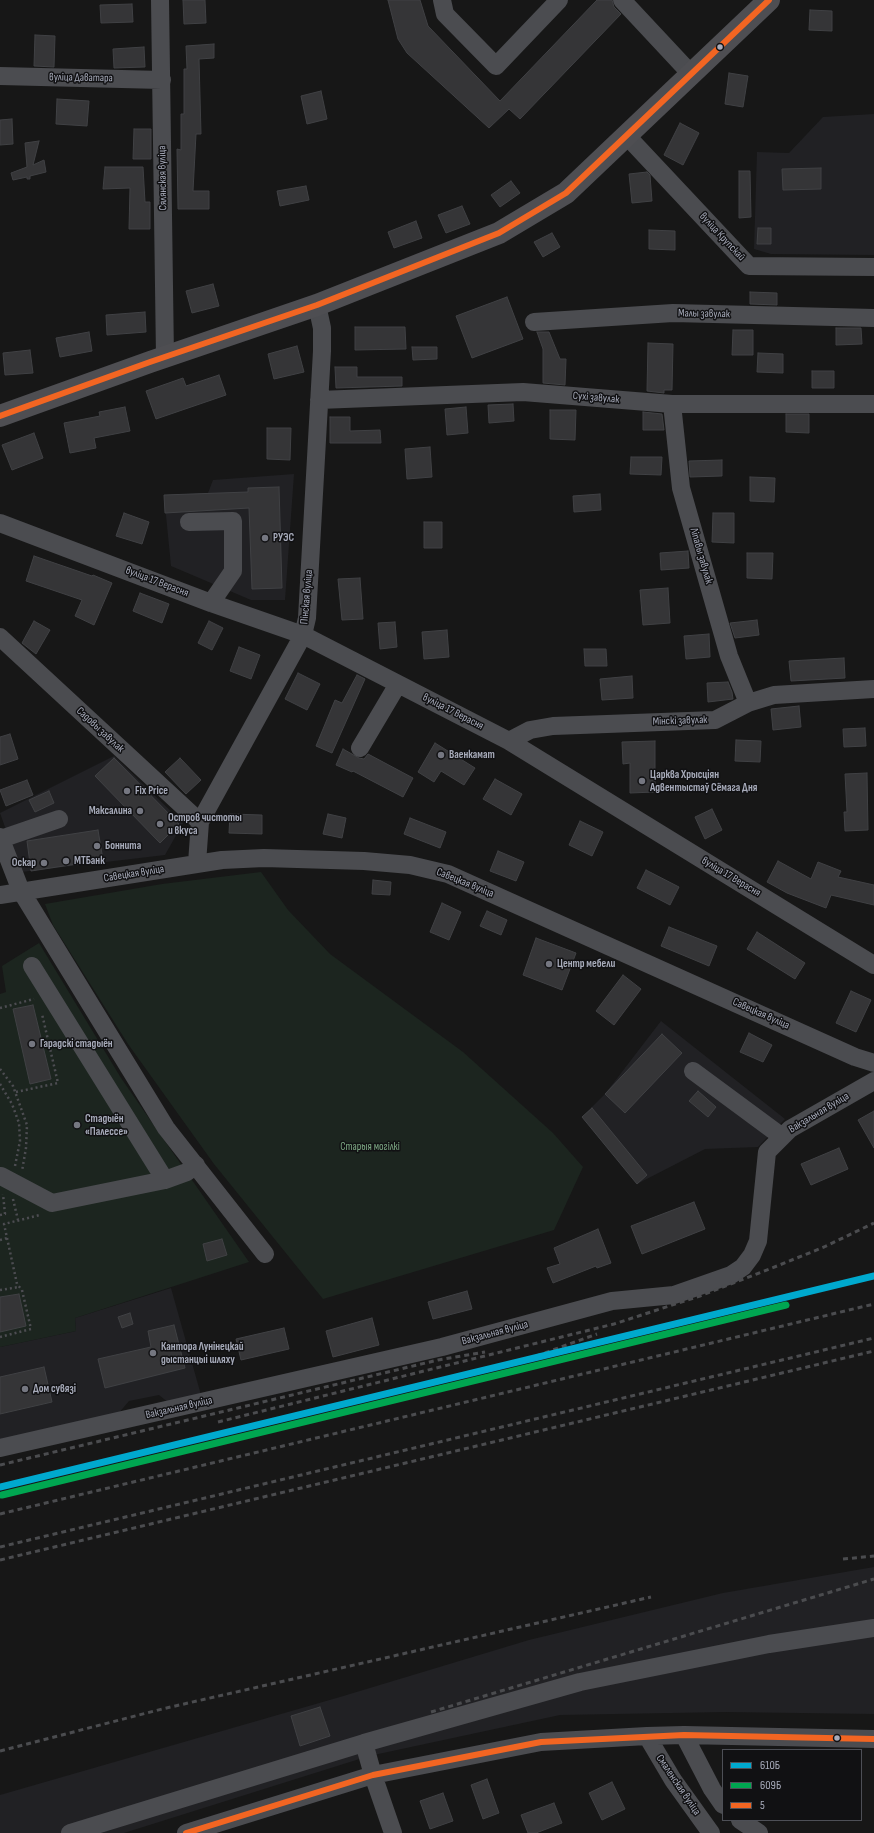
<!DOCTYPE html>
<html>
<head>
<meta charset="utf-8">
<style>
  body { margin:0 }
  #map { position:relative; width:874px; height:1833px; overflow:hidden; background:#171717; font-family:"Sofia Sans Condensed",sans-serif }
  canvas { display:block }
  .legend { position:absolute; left:722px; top:1749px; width:140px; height:72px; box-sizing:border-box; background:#111113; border:1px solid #4d4f56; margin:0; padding:5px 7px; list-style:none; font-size:12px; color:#a7abba }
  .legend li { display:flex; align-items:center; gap:8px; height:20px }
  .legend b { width:20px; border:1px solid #4d4f56 }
</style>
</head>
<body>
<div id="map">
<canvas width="874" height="1833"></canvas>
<ul class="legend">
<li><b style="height:5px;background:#00a9ce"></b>610Б</li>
<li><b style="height:5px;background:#00a651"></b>609Б</li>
<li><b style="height:5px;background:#f26522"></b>5</li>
</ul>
</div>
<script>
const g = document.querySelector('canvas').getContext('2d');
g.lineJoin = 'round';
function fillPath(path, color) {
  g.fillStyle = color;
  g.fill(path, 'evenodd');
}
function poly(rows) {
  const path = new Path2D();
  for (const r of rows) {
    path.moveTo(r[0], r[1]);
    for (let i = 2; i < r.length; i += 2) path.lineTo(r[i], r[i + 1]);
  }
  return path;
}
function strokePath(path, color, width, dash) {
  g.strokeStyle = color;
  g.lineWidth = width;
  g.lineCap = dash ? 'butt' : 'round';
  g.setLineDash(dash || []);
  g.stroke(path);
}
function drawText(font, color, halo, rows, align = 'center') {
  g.font = font + ' "Sofia Sans Condensed",sans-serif';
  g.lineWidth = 3;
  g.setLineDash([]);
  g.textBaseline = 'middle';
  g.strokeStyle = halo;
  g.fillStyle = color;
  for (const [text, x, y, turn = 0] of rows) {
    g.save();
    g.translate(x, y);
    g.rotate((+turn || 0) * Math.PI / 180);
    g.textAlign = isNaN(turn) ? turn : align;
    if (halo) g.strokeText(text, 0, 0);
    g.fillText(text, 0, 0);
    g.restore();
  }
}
const built = poly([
  [874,114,874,255,771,254,754,249,757,152,789,153,823,117],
  [294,474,285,600,251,600,171,566,164,495,208,493,213,480],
  [114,756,183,823,165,855,21,872,0,813],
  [661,1021,785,1119,758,1147,705,1149,637,1184,582,1117,605,1094],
  [171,1288,201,1395,169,1403,159,1395,129,1401,118,1414,0,1441,0,1347,76,1331,75,1318],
  [874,1567,874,1714,725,1712,560,1715,369,1756,124,1833,0,1833,0,1795,340,1697,529,1640,723,1593]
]);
const green = poly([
  [261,872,288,910,330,954,463,1052,553,1133,583,1167,554,1230,323,1299,214,1164,128,1044,53,925,45,904,162,884],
  [39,943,121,1078,249,1262,75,1318,76,1331,0,1347,0,994,6,992,2,966]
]);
const building = poly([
  [183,0,205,0,206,23,184,24,183,0],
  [388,0,420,0,428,26,500,101,597,0,612,0,614,7,621,14,520,119,509,109,489,128,407,53,398,39,388,0],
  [132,4,133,22,101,23,100,5,132,4],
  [810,10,832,11,832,31,809,30,810,10],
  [35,35,55,36,54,67,34,66,35,35],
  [214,44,214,58,199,59,201,134,196,134,193,191,209,191,209,209,178,209,177,149,181,150,181,114,184,114,184,69,187,69,186,46,214,44],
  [144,47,145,67,114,68,113,49,144,47],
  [729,73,748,76,743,107,725,104,729,73],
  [321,91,327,119,307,124,301,96,321,91],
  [57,99,89,101,87,126,56,124,57,99],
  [12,119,13,144,0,145,0,120,12,119],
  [680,123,699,133,683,165,664,155,680,123],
  [134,129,151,129,151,159,133,159,134,129],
  [39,141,33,165,44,160,46,172,30,176,30,179,27,179,27,177,13,180,11,173,27,167,25,143,39,141],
  [105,167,143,167,145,202,150,202,150,229,129,229,130,188,103,189,105,167],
  [821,168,821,189,783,190,782,169,821,168],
  [739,171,750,171,751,217,739,218,739,171],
  [647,172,650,175,652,201,632,203,629,174,647,172],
  [511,181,520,193,500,207,491,195,511,181],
  [306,186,309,200,280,206,277,191,306,186],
  [462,206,470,224,446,233,438,215,462,206],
  [416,221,422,238,394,248,388,232,416,221],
  [758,228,771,228,771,244,757,244,758,228],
  [649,230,675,231,675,250,649,249,649,230],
  [552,233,560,247,543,257,534,242,552,233],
  [213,284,219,306,192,313,186,291,213,284],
  [750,292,777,293,777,305,750,304,750,292],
  [507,297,523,339,472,358,456,316,507,297],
  [145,312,146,332,107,335,106,315,145,312],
  [355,327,405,327,406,349,355,350,355,327],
  [836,328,861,328,862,344,836,345,836,328],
  [733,330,753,330,753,355,732,355,733,330],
  [89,332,92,351,60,357,56,338,89,332],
  [537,332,549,332,560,359,566,359,565,385,543,383,543,349,537,332],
  [648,343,673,344,672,390,664,390,664,393,647,391,648,343],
  [297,346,304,372,274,379,268,354,297,346],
  [412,347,437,347,437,359,413,360,412,347],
  [30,350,33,373,5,375,3,353,30,350],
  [758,353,783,354,783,373,757,372,758,353],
  [335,367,357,367,357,377,402,377,402,386,336,388,335,367],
  [812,371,834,371,834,388,812,388,812,371],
  [219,375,226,395,156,419,146,391,183,378,186,386,219,375],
  [513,404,514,421,489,423,488,405,513,404],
  [125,407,130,431,94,438,96,448,70,453,64,423,100,416,99,412,125,407],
  [466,407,468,433,447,435,445,409,466,407],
  [550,410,576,410,575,440,550,439,550,410],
  [643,412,662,414,664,430,643,430,643,412],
  [786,414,809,414,809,433,786,432,786,414],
  [330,417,350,417,350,431,380,430,381,443,330,443,330,417],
  [267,428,291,428,290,460,267,459,267,428],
  [34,433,43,458,12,470,2,445,34,433],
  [430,447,432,477,407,479,405,449,430,447],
  [631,457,662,457,661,475,630,474,631,457],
  [722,460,722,476,690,477,689,461,722,460],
  [750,477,775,478,774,502,750,501,750,477],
  [279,487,282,588,252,589,249,508,165,513,164,495,248,492,248,488,279,487],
  [600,494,601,510,574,512,573,496,600,494],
  [124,513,149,522,142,544,116,536,124,513],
  [713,513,734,513,734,543,712,542,713,513],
  [424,522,442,522,442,548,424,548,424,522],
  [688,551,689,568,661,570,660,553,688,551],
  [747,553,773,553,772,579,747,578,747,553],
  [34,556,92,576,93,575,112,583,94,625,75,616,82,600,26,581,34,556],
  [360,578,363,619,342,620,338,579,360,578],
  [668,588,670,623,643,625,640,590,668,588],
  [140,593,169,604,162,623,133,611,140,593],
  [757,620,759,635,735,638,730,623,757,620],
  [34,621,50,630,36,654,22,643,34,621],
  [209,621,223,628,212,650,198,643,209,621],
  [395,622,397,647,380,649,378,623,395,622],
  [447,630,449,657,424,659,422,632,447,630],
  [709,634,710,657,686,659,684,636,709,634],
  [239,647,260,655,251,679,230,671,239,647],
  [584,649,606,649,607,666,585,666,584,649],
  [844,658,845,678,791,681,789,661,844,658],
  [298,673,320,684,307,710,285,699,298,673],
  [357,675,365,679,332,753,316,746,335,700,342,703,357,675],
  [632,676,633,698,602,700,600,679,632,676],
  [728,682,732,692,733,699,708,702,707,683,728,682],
  [799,706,801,727,773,730,771,709,799,706],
  [865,728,866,746,844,747,843,729,865,728],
  [10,734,18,759,0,765,0,737,10,734],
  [736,740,761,741,760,762,735,761,736,740],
  [655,741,655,792,630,793,630,763,623,764,622,742,655,741],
  [435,743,475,768,464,785,441,771,434,782,418,772,435,743],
  [343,749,359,758,364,759,368,754,413,778,403,797,353,771,352,772,336,765,343,749],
  [114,758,179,824,160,843,95,776,114,758],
  [180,758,201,780,186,794,165,772,180,758],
  [867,773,868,830,845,831,844,812,847,812,845,774,867,773],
  [495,779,522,794,511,815,483,799,495,779],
  [27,780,33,795,6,806,0,790,27,780],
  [49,791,54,803,35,812,29,800,49,791],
  [712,809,722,830,705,839,695,817,712,809],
  [230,814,262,815,262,834,229,833,230,814],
  [328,814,346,818,342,838,323,834,328,814],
  [410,818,446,832,440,848,404,834,410,818],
  [580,821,603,832,592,856,569,845,580,821],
  [98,830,103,860,31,871,27,841,98,830],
  [498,851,524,862,516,881,490,871,498,851],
  [778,861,811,879,818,862,841,871,838,877,874,885,874,905,831,895,826,908,787,893,767,882,778,861],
  [646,870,679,887,670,905,637,888,646,870],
  [373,880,391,882,390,895,372,894,373,880],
  [442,903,461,912,449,940,430,932,442,903],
  [487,911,507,920,501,935,480,926,487,911],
  [669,927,717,946,709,966,661,946,669,927],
  [757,932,805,963,795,979,747,949,757,932],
  [536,938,576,953,562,990,523,975,536,938],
  [623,975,641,989,614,1025,596,1011,623,975],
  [851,991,871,1000,856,1032,836,1023,851,991],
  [33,1005,51,1079,30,1084,13,1009,33,1005],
  [749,1033,772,1045,763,1062,740,1052,749,1033],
  [662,1034,682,1053,625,1113,605,1094,662,1034],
  [698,1091,716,1107,708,1117,689,1101,698,1091],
  [592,1108,647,1175,637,1184,582,1117,592,1108],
  [874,1111,874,1148,858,1120,874,1111],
  [839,1148,848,1169,811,1185,801,1164,839,1148],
  [694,1202,705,1229,642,1254,631,1226,694,1202],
  [598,1229,611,1263,597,1268,596,1266,553,1283,547,1268,560,1264,554,1248,598,1229],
  [222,1239,227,1255,207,1261,203,1244,222,1239],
  [467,1291,472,1309,433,1319,428,1302,467,1291],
  [19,1294,26,1326,0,1332,0,1297,19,1294],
  [130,1313,133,1324,122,1328,118,1317,130,1313],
  [372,1318,379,1345,333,1357,326,1331,372,1318],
  [174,1325,185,1368,105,1388,98,1359,151,1347,148,1331,174,1325],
  [284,1328,289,1349,241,1360,236,1339,284,1328],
  [44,1367,52,1402,0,1414,0,1377,44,1367],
  [320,1707,330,1736,300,1746,291,1716,320,1707],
  [487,1779,499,1813,483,1819,471,1785,487,1779],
  [612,1782,625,1809,602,1820,589,1793,612,1782],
  [443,1793,453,1821,430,1829,420,1801,443,1793],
  [554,1803,562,1823,536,1833,528,1833,521,1815,554,1803]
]);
const path = poly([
  [0,1008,34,999],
  [0,1069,13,1086,27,1125,26,1148,22,1171],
  [0,1084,12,1104,19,1123,20,1141,15,1166],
  [16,1092,58,1083,42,1014],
  [13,1199,18,1220],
  [0,1215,5,1214,3,1194],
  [0,1240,7,1238],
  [0,1290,19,1287],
  [0,1337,31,1329,22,1290,17,1284,4,1224,40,1215]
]);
const minor = poly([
  [160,0,165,357],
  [442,0,445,14,496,66,559,0],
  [622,0,692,75],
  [0,76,162,80],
  [626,135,749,266,874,267],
  [534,322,673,313,874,318],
  [319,400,523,392,672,404,874,404],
  [672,404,681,488,729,656,748,703],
  [189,522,233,521,233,571,211,603],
  [0,523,211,603,303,635,509,741,874,965],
  [0,637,200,822],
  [509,741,530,730,553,726,715,720,748,703,774,695,874,689],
  [360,748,398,684],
  [0,837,21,891,166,1128,265,1254],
  [1,839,59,819],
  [197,863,200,822,303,635,307,618,322,351,322,328,317,305],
  [0,895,222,860,264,858,364,861,410,865,448,874,855,1057,874,1063],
  [32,966,165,1180,187,1172,196,1165],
  [693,1071,781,1136],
  [1,1176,52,1203,165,1180],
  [0,1448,442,1347,612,1301,674,1295,731,1275,743,1267,752,1255,758,1241,767,1152,790,1129,874,1081],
  [684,1735,712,1789,723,1805],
  [647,1736,673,1780,711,1833],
  [364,1743,580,1682,769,1644,874,1628],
  [740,1820,759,1833],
  [70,1833,364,1743,373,1775,393,1833],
  [186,1833,373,1775,541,1742,647,1736,684,1735,874,1739]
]);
const major = poly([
  [0,416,150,362,317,305,499,233,566,193,769,0]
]);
const rail = poly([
  [511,1365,597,1334],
  [218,1422,614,1324,700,1296,777,1266,824,1247,874,1223],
  [0,1465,438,1360,485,1352],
  [0,1514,874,1304],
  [0,1547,874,1338],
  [843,1559,874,1556],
  [0,1560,874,1351],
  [431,1712,874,1579],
  [0,1751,162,1709,651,1597]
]);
const bus1 = poly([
  [0,416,150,362,317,305,499,233,566,193,769,0],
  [186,1833,373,1775,541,1742,684,1735,874,1739]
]);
const rail1 = poly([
  [0,1487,874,1276]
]);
const rail2 = poly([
  [2,1495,786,1305]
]);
const markers = [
  [720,47,3.5,"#a7abba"],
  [265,538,4,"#757781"],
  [441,755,4,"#757781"],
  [642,781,4,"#757781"],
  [127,791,4,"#757781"],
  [140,811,4,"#757781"],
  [160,824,4,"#757781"],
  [97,846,4,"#757781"],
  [66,861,4,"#757781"],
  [44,863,4,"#757781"],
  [549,964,4,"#757781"],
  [32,1044,4,"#757781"],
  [77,1125,4,"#757781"],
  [153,1353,4,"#757781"],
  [25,1389,4,"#757781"],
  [837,1738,3.5,"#a7abba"]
];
const streetNames = [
  ["вуліца Даватара",81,78,1],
  ["Сялянская вуліца",163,178,-91],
  ["вуліца Крупскай",722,237,47],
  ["Малы завулак",704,314,1],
  ["Сухі завулак",596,398,5],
  ["Ліпавы завулак",701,556,74],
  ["вуліца 17 Верасня",157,582,21],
  ["Пінская вуліца",307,597,-85],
  ["вуліца 17 Верасня",453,712,27],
  ["Мінскі завулак",680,721,-2],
  ["Садовы завулак",100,730,43],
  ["Савецкая вуліца",134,874,-9],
  ["вуліца 17 Верасня",731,877,31],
  ["Савецкая вуліца",465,883,22],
  ["Савецкая вуліца",761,1014,24],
  ["Вакзальная вуліца",819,1113,-31],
  ["Вакзальная вуліца",495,1333,-15],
  ["Вакзальная вуліца",179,1408,-13],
  ["Смаленская вуліца",678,1785,56]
];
const poiNames = [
  ["РУЭС",273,538],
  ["Ваенкамат",449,755],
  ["Царква Хрысціян",650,775],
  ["Адвентыстаў Сёмага Дня",650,788],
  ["Fix Price",135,791],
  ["Максалина",132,811,"right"],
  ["Остров чистоты",168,818],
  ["и вкуса",168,831],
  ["Боннита",105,846],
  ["МТБанк",74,861],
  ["Оскар",36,863,"right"],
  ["Центр мебели",557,964],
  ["Гарадскі стадыён",40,1044],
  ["Стадыён",85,1119],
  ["«Палессе»",85,1132],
  ["Кантора Лунінецкай",161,1347],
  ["дыстанцыі шляху",161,1360],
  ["Дом сувязі",33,1389]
];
const parkNames = [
  ["Старыя могілкі",370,1147]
];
fillPath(built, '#212124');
fillPath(green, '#1c251f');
fillPath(building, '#353537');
strokePath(building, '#404144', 1);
strokePath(path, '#4d4d52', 2.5, [2, 3]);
strokePath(minor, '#4b4c50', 18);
strokePath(major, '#4e4e52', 22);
strokePath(rail, '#4b4c4f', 3, [5, 4]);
strokePath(bus1, '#f26522', 6);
strokePath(rail1, '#00a9ce', 7);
strokePath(rail2, '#00a651', 7);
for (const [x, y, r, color] of markers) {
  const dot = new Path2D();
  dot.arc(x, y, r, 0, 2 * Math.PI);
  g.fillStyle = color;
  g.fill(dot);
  strokePath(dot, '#111113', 1.5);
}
drawText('11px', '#a7abba', '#111113', streetNames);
drawText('bold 11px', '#a7abba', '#111113', poiNames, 'left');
drawText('11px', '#7ca783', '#111113', parkNames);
</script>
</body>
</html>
